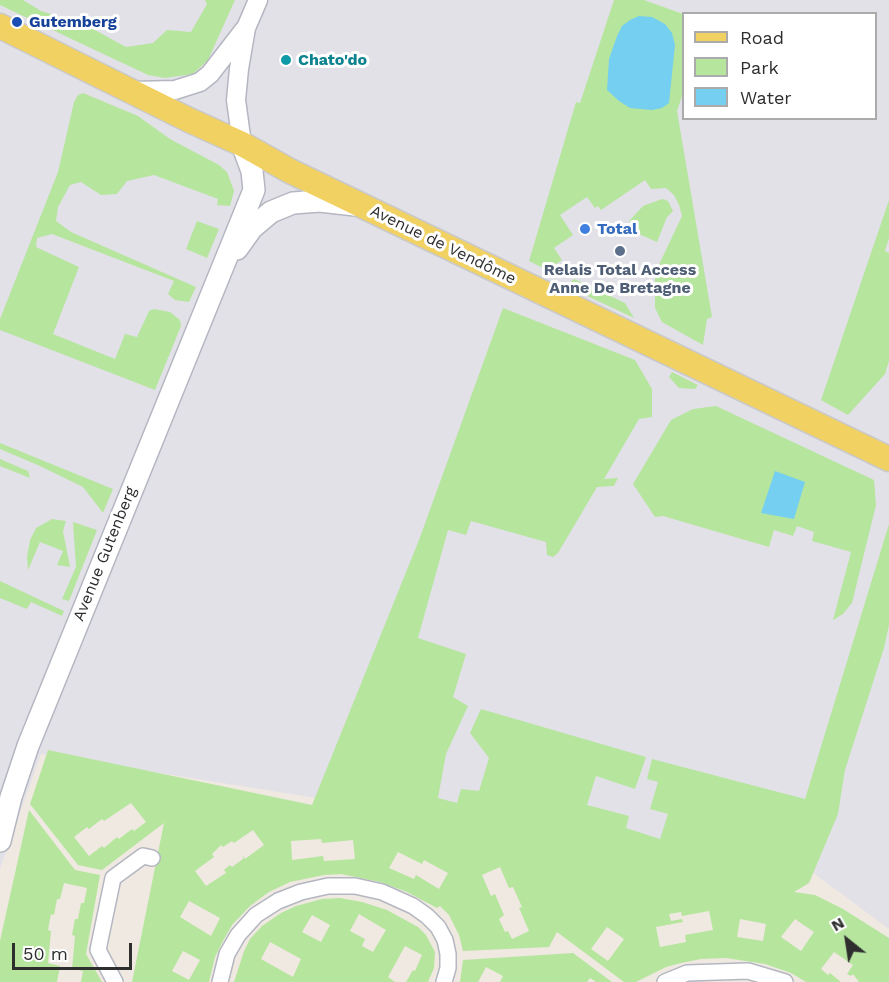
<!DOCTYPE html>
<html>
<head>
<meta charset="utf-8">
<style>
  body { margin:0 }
  #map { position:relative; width:889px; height:982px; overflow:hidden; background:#efe9e1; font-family:"Work Sans",sans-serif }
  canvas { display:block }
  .legend { position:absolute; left:682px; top:12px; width:195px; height:108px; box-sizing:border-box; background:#fff; border:2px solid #ababab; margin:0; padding:8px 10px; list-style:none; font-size:18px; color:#2e2e2e }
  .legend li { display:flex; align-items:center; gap:12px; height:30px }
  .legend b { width:30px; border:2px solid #ababab }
  .north { position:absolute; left:817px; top:910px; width:60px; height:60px; -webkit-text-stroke:4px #fff; paint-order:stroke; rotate:330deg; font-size:16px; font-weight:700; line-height:24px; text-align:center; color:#2e2e2e }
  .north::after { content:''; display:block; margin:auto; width:21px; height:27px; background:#2e2e2e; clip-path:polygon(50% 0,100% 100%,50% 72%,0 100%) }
  .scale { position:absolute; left:12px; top:943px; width:120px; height:27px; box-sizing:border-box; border:3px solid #2e2e2e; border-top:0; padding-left:8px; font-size:18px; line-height:21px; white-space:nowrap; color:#2e2e2e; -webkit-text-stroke:4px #fff; paint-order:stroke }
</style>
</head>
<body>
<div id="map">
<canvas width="889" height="982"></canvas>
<ul class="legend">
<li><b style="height:8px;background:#f2d163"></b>Road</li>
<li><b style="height:16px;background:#b6e59e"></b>Park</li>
<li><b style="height:16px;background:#75cff0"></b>Water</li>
</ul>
<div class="north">N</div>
<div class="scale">50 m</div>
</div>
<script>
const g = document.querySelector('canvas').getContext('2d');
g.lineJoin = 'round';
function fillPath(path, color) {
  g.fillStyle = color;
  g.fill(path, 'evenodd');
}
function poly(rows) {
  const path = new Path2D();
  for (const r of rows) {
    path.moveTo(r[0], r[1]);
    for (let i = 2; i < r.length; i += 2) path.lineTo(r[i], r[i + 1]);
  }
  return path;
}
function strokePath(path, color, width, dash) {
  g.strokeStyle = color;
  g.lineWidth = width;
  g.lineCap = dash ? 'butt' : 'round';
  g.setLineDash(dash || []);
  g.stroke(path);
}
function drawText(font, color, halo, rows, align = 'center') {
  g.font = font + ' "Work Sans",sans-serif';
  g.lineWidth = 6;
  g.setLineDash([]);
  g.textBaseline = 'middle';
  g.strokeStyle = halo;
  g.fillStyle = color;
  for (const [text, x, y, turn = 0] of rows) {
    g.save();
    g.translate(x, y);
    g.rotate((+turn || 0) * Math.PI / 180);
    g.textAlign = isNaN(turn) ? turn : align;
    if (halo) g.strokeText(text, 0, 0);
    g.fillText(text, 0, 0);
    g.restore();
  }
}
const industrial = poly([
  [0,0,889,0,889,929,804,866,385,809,41,754,0,869],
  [684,14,876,14,876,118,684,118]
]);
const green = poly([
  [0,0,23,0,41,11,84,24,126,47,153,43,167,30,191,32,207,4,205,0,235,0,208,60,193,74,165,78,148,75,80,43,0,5],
  [614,0,644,0,683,14,683,93,677,111,712,317,707,319,703,345,662,322,655,308,655,273,682,216,679,205,674,195,666,188,651,189,645,180,601,210,598,206,595,208,587,197,560,215,573,235,554,248,562,260,547,270,529,261,576,102,580,103],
  [83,93,138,116,170,139,219,165,227,172,234,191,230,206,217,205,218,199,154,175,127,181,117,194,101,195,81,182,70,185,58,207,56,221,71,232,196,287,189,302,175,300,168,294,174,281,52,234,37,238,36,247,79,267,53,334,115,359,125,334,137,337,149,311,154,309,170,312,180,320,181,326,155,390,0,330,0,319,58,172,74,102,78,95],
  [662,199,668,201,673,211,667,217,657,242,632,231,629,221,643,206],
  [889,200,889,238,885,251,889,253,889,361,885,374,848,415,821,400],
  [197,221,219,229,207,258,186,249],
  [574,279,625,303,634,318,566,286],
  [503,308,635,360,652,389,652,417,639,419,604,479,618,478,614,486,597,487,558,553,553,557,547,555,546,542,471,521,466,535,448,530,418,638,466,654,453,697,468,706,446,754,438,798,457,803,461,789,479,791,489,758,470,733,481,709,646,757,635,789,596,776,587,805,629,816,626,828,660,839,668,814,650,809,658,782,647,779,652,759,805,799,889,524,889,625,884,648,845,770,838,814,809,883,794,892,815,895,843,909,889,938,889,982,859,982,853,974,851,976,847,974,853,965,834,952,821,969,828,975,830,973,841,982,806,982,791,973,765,964,726,958,701,959,681,963,666,967,636,982,624,982,557,932,549,947,463,951,459,935,449,915,440,906,437,908,407,892,380,882,341,874,324,875,290,882,269,892,250,906,232,925,223,941,215,957,209,982,132,982,164,823,102,870,78,865,30,804,48,750,312,805,419,540],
  [131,803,146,822,134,831,132,829,119,839,117,837,104,848,102,846,89,856,74,837,87,827,89,829,102,819,104,821],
  [253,830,264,845,245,859,243,856,243,859,232,867,230,865,224,870,226,873,206,886,195,871,214,857,212,854,221,845,223,847,232,841,234,843],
  [321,839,322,843,353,840,355,859,324,861,323,856,292,860,291,841],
  [398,852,422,864,424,860,448,873,439,889,416,875,414,879,389,868],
  [500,867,509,888,513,887,522,907,519,908,529,931,512,939,508,931,505,932,499,919,504,915,495,894,491,896,482,875],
  [189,901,220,918,211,936,180,917],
  [709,911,713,930,685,935,686,942,660,947,656,927,683,922,682,919,671,921,669,914,681,912,682,916],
  [740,919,766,924,763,941,737,937],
  [795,919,814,932,801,951,781,937],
  [607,927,624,939,608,961,591,949],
  [183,951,200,960,189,980,172,971],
  [672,372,698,385,695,389,679,388,669,377],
  [716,406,874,480,876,505,852,603,843,614,833,620,851,552,812,541,814,532,797,526,793,536,774,530,769,547,663,516,655,517,633,484,671,420,693,409],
  [0,443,113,489,103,513,83,487,40,466,0,449],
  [0,459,28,471,30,478,0,466],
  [52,519,66,521,63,531,70,567,57,565,63,551,40,542,28,570,27,557,30,540,36,528],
  [73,522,97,530,69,601,62,599,76,567],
  [0,581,64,611,62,616,31,602,27,609,0,598],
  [29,810,75,870,100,875,86,954,102,982,81,982,83,971,72,969,75,936,72,935,75,919,78,919,81,903,84,903,87,888,64,883,60,899,57,899,54,915,51,914,48,930,51,931,48,963,60,966,57,982,0,982,0,941],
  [340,898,362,902,387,910,418,927,426,935,435,952,434,968,428,982,406,982,413,970,415,971,422,955,405,946,388,977,395,982,234,982,244,951,250,939,262,926,281,913,296,906,322,899],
  [359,914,386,930,373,952,362,946,365,939,350,931],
  [312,915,330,925,321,942,302,932],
  [270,942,301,959,293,977,261,959],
  [573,953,612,982,596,982,590,978,587,982,500,982,503,976,486,967,478,982,460,982,463,960]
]);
const water = poly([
  [639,16,652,17,665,24,672,33,675,45,669,103,662,108,652,110,630,108,619,101,607,90,609,59,617,36,622,26,630,20],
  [775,471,805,482,794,519,761,513]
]);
const minor = poly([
  [115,982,98,950,113,878,143,856,152,858],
  [220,982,227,954,238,935,256,915,278,901,301,892,328,886,355,886,382,892,413,906,427,916,438,927,445,940,448,954,448,968,444,982],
  [665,982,687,973,748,971,785,982]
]);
const tertiary = poly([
  [133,91,175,90,200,82,210,74,244,30],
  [242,144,236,100,239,69,246,28,258,0]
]);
const secondary = poly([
  [237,249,252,228,271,212,293,203,320,201,355,205],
  [0,841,11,797,28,746,254,190,252,171,242,144]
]);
const primary = poly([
  [0,26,189,120,242,144,290,171,889,459]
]);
const markers = [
  [17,22,6,"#1a4fb4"],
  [286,60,6,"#0f9aa8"],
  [585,229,6,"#3f7fe0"],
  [620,251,6,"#5c6f8a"]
];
const transitNames = [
  ["Gutemberg",29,22]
];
const cultureNames = [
  ["Chato'do",298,60]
];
const shopNames = [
  ["Total",597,229]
];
const streetNames = [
  ["Avenue de Vendôme",443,245,26],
  ["Avenue Gutenberg",105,554,-68]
];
const serviceNames = [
  ["Relais Total Access",620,270],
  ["Anne De Bretagne",620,288]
];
fillPath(industrial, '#e3e1e8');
fillPath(green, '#b6e59e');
fillPath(water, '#75cff0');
strokePath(minor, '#b4b7c1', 18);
strokePath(tertiary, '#b4b7c1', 21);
strokePath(secondary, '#b4b7c1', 24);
strokePath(primary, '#c9c9c9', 27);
strokePath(minor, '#fff', 15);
strokePath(tertiary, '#fff', 18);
strokePath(secondary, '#fff', 21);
strokePath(primary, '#f2d163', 24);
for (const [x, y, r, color] of markers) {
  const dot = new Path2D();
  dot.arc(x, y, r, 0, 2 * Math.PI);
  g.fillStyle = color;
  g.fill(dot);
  strokePath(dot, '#fff', 2);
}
drawText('bold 16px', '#164399', '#fff', transitNames, 'left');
drawText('bold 16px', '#0d838f', '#fff', cultureNames, 'left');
drawText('bold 16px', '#366cbe', '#fff', shopNames, 'left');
drawText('16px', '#2e2e2e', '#fff', streetNames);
drawText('bold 16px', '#4e5e75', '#fff', serviceNames);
</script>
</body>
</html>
